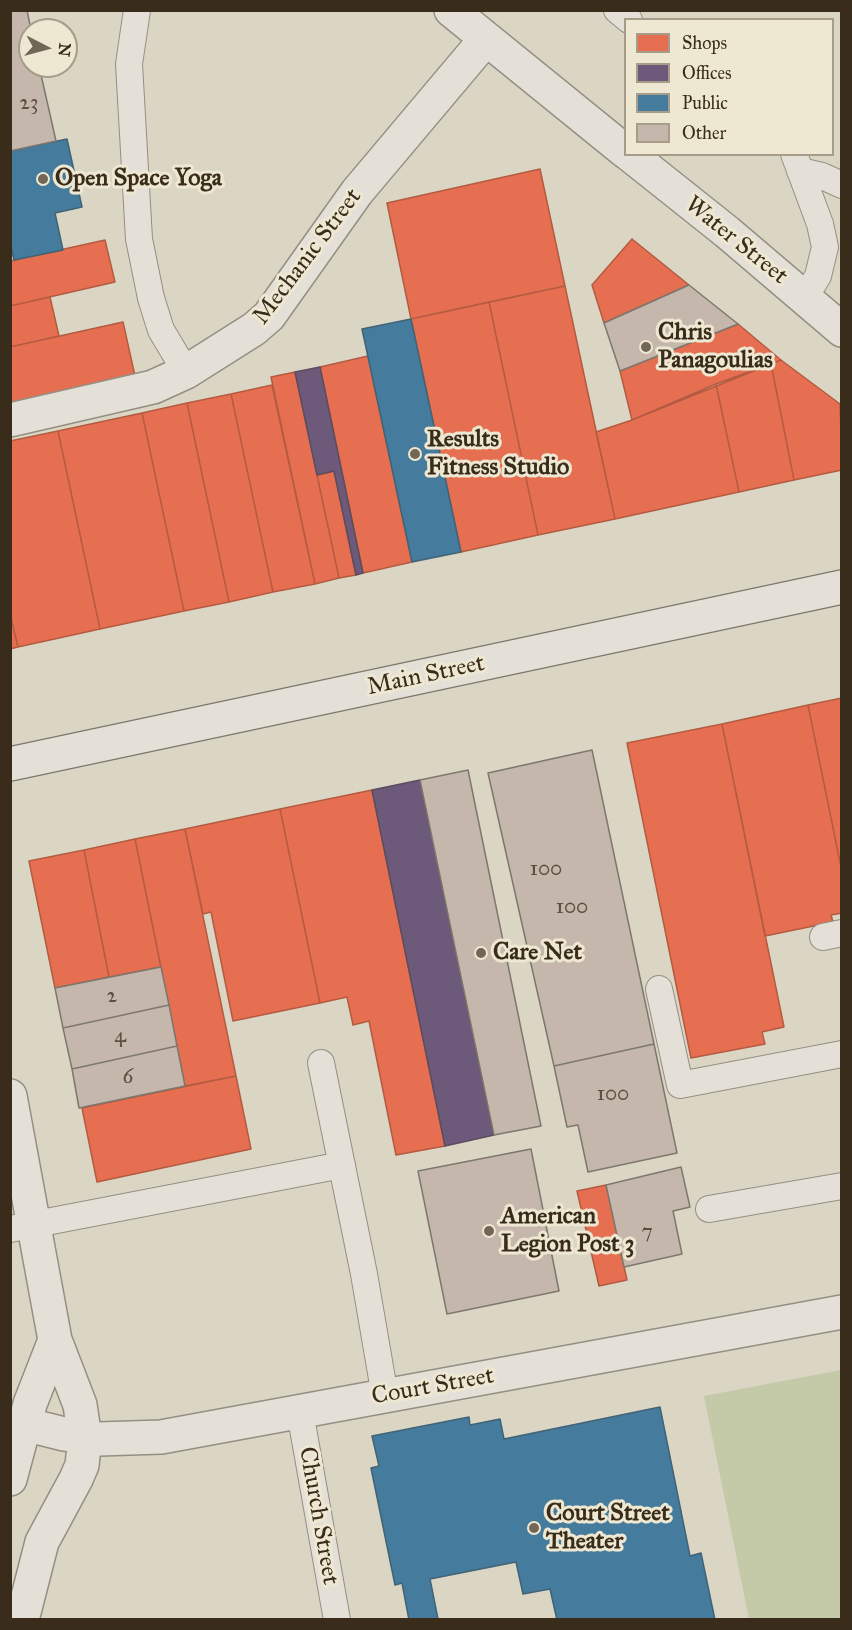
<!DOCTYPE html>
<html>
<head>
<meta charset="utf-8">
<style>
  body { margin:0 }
  #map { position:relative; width:852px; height:1630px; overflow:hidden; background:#dbd5c4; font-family:"IM FELL Great Primer",serif }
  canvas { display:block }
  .frame { position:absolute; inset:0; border:12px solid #392c1b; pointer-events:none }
  .legend { position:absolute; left:624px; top:18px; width:210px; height:138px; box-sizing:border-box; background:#eee7d2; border:2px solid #a69c89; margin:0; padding:8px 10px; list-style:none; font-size:18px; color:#392c1b }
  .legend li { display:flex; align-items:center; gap:12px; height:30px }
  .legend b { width:30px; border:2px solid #a69c89 }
  .north { position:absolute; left:18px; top:18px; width:60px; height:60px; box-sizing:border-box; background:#eee7d2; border:2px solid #a69c89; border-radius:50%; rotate:96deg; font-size:16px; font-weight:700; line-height:24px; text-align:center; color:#392c1b }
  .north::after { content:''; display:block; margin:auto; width:21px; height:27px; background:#726756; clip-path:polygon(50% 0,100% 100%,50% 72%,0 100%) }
</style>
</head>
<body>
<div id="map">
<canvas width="852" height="1630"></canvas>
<div class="frame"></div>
<ul class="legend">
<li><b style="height:16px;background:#e76f51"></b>Shops</li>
<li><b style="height:16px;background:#6d597a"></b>Offices</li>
<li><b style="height:16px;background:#457b9d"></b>Public</li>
<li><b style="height:16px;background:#c6b7ac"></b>Other</li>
</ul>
<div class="north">N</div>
</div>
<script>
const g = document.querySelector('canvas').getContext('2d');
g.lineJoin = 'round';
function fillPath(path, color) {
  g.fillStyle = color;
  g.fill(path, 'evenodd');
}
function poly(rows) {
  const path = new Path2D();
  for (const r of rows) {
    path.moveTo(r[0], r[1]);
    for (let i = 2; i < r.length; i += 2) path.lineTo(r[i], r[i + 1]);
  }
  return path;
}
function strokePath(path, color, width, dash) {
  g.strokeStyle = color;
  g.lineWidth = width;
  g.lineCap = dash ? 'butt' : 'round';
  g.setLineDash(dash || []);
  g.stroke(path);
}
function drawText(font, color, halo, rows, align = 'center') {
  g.font = font + ' "IM FELL Great Primer",serif';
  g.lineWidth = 6;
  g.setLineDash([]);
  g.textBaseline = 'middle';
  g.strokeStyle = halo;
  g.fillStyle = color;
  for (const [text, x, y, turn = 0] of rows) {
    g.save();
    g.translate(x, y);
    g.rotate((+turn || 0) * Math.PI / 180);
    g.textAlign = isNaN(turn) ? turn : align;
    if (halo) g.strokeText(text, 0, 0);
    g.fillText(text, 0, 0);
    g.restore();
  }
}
const green = poly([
  [841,1370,841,1619,749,1619,704,1396]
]);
const shops = poly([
  [540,169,565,286,411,319,387,203,540,169],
  [632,239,689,285,604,323,592,285,632,239],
  [105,240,115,282,10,306,10,261,105,240],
  [565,286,615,519,538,535,489,302,565,286],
  [50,297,59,336,10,347,10,306,50,297],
  [489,302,538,535,461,552,411,319,489,302],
  [123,322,135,376,10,403,10,347,123,322],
  [738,324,781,360,632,420,620,371,738,324],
  [368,356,412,562,363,573,320,367,368,356],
  [781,360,840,404,842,470,794,480,771,364,781,360],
  [771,364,794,480,739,492,716,384,771,364],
  [295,372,339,578,315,584,271,377,295,372],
  [716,384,739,492,615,519,596,432,632,420,716,384],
  [272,385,315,584,273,592,231,394,272,385],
  [231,394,273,592,229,602,187,403,231,394],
  [187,403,229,602,184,611,142,413,187,403],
  [142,413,184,611,100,629,58,431,142,413],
  [58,431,100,629,18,647,10,614,10,441,58,431],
  [334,471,356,575,339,578,317,475,334,471],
  [10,614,18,647,10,649,10,614],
  [842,698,842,872,808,705,842,698],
  [808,705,842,872,842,913,831,915,833,922,765,936,722,724,808,705],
  [722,724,784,1027,762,1032,765,1044,691,1058,627,743,722,724],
  [372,790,445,1146,396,1155,369,1021,353,1025,347,997,320,1003,280,809,372,790],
  [280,809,320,1003,233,1021,211,912,203,914,185,829,280,809],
  [185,829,236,1076,185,1086,135,839,185,829],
  [135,839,161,967,109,977,84,850,135,839],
  [84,850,109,977,55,988,29,861,84,850],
  [236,1076,251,1149,97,1182,82,1108,236,1076],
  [606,1185,627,1280,599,1286,577,1191,606,1185]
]);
const offices = poly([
  [320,367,363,573,356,575,334,471,317,475,295,372,320,367],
  [420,780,494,1135,445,1146,372,790,420,780]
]);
const public = poly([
  [67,139,82,207,55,213,63,250,14,260,10,242,10,151,67,139],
  [411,319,461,552,412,562,362,329,411,319],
  [660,1407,690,1556,701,1553,715,1620,557,1620,550,1589,523,1594,516,1562,430,1579,438,1619,409,1620,402,1583,395,1585,371,1468,379,1466,372,1436,469,1417,470,1425,500,1419,504,1439,660,1407]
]);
const building = poly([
  [10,10,27,10,31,30,30,66,39,66,56,141,10,151,10,10],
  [689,285,738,324,620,371,604,323,689,285],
  [592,750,654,1044,554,1066,488,773,592,750],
  [468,770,541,1126,494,1135,420,780,468,770],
  [161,967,169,1005,63,1028,55,988,161,967],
  [169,1005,177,1046,72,1069,63,1028,169,1005],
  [654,1044,677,1153,588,1172,578,1125,567,1127,554,1066,654,1044],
  [177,1046,185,1086,79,1108,72,1069,177,1046],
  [531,1149,559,1291,447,1314,418,1171,531,1149],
  [681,1167,690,1207,673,1211,682,1254,624,1267,606,1185,681,1167]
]);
const service = poly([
  [137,10,129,64,139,239,151,298,161,330,186,372],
  [617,10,629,20],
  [794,154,820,224,825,247,818,276,805,297],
  [800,171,822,176,842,185],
  [823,937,842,933],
  [659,989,680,1085,842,1054],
  [321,1063,364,1274,385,1396],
  [709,1209,842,1186],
  [10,1229,342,1165],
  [300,1412,337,1620]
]);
const minor = poly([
  [10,420,153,387,186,372,254,329,269,316,357,192,485,40],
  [10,1096,55,1340,80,1405,85,1438,82,1465,76,1479,42,1542,22,1620],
  [24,1424,64,1434,99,1439,161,1437,842,1312],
  [10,1479,30,1404,55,1340]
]);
const tertiary = poly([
  [451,10,626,152],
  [629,154,727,232,842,330]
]);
const secondary = poly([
  [10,764,842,587]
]);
const markers = [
  [43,179,6,"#726756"],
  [646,347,6,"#726756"],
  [415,454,6,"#726756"],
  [481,953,6,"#726756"],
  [489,1231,6,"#726756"],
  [534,1528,6,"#726756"]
];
const numberNames = [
  ["23",29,104],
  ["100",546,870],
  ["100",572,908],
  ["2",112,997],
  ["4",120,1037],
  ["6",128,1078],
  ["100",613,1095],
  ["7",647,1233]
];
const poiNames = [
  ["Open Space Yoga",55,179],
  ["Chris",658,333],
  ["Panagoulias",658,361],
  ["Results",427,440],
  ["Fitness Studio",427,468],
  ["Care Net",493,953],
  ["American",501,1217],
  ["Legion Post 3",501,1245],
  ["Court Street",546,1514],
  ["Theater",546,1542]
];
const streetNames = [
  ["Water Street",736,241,39],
  ["Mechanic Street",308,257,-53],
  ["Main Street",426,676,-12],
  ["Court Street",433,1387,-10],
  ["Church Street",318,1516,80]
];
fillPath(green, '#c4c9a8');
fillPath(shops, '#e76f51');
strokePath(shops, '#b35b41', 1.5);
fillPath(offices, '#6d597a');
strokePath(offices, '#5d4c5e', 1.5);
fillPath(public, '#457b9d');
strokePath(public, '#416376', 1.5);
fillPath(building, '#c6b7ac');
strokePath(building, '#7c786d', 1.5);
strokePath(service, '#948f83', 28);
strokePath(minor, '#948f83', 36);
strokePath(tertiary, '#948f83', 36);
strokePath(secondary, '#7c786d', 36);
strokePath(service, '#e4e0d8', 26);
strokePath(minor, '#e4e0d8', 33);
strokePath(tertiary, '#e4e0d8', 33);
strokePath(secondary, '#e4e0d8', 33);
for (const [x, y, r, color] of markers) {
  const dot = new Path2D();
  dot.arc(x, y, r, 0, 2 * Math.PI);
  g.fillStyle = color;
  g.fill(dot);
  strokePath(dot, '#eee7d2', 2);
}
drawText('21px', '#5c4f3f', null, numberNames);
drawText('bold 24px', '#392c1b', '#eee7d2', poiNames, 'left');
drawText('24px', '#392c1b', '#eee7d2', streetNames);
</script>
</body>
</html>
